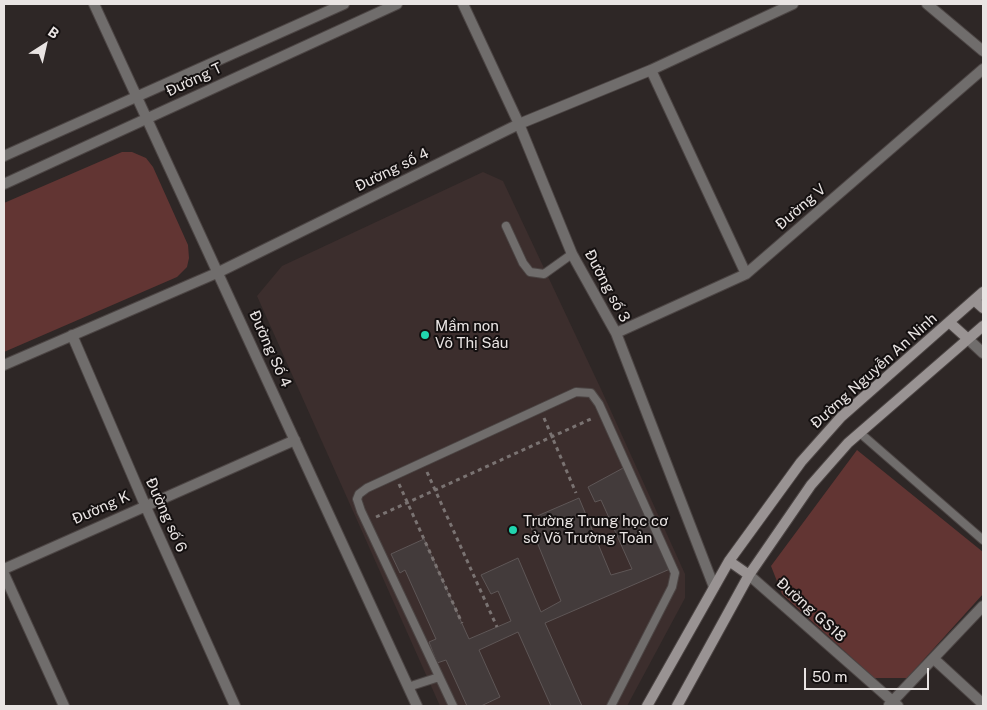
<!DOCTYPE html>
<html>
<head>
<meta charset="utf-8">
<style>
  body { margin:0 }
  #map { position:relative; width:987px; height:710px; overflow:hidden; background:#2e2726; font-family:"Public Sans",sans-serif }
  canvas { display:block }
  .frame { position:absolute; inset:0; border:5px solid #e9e4e3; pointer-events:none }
  .north { position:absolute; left:20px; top:20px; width:50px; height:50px; -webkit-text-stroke:4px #141010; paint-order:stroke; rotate:35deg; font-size:14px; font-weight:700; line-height:20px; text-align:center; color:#e9e4e3 }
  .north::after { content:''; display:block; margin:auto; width:18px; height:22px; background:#e9e4e3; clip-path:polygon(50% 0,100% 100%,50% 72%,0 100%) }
  .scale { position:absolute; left:804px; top:668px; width:125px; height:22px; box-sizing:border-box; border:2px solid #e9e4e3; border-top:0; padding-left:6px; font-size:15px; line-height:18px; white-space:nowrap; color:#e9e4e3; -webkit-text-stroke:4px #141010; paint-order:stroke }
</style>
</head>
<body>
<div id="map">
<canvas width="987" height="710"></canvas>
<div class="frame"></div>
<div class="north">B</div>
<div class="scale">50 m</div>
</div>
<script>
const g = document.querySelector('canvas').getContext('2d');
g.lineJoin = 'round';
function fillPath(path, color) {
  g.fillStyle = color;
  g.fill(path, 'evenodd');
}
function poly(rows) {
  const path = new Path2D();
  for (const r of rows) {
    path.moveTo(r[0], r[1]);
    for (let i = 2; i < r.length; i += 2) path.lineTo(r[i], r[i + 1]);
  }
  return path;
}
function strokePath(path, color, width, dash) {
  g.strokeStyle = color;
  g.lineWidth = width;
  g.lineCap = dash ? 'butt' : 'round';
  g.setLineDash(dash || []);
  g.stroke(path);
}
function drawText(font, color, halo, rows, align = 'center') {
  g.font = font + ' "Public Sans",sans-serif';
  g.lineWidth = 4;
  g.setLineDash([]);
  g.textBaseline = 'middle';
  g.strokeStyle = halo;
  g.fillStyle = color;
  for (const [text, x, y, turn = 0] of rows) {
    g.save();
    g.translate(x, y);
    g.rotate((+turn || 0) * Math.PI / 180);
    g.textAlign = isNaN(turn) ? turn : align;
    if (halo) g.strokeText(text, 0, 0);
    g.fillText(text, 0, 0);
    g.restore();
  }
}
const built = poly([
  [483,172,503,181,600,387,685,574,685,598,627,706,440,706,257,296,282,266]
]);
const green = poly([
  [122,152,132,152,146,158,153,167,188,245,189,258,187,267,177,277,4,352,4,203],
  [857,450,983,552,983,594,907,678,874,678,782,594,771,566]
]);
const building = poly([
  [625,467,670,569,545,623,582,706,551,706,518,632,479,650,500,697,481,706,467,706,446,660,437,663,429,642,436,639,405,570,400,573,391,554,424,539,469,639,511,621,498,591,491,594,481,575,518,558,541,612,561,601,528,520,579,498,611,575,632,569,601,500,595,502,588,487,625,467]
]);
const path = poly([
  [544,418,576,493],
  [427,472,497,627],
  [399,484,462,623],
  [376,517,593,418]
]);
const service = poly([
  [506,226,523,263,530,272,544,274,572,254],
  [860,433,983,540],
  [408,687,439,677],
  [453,706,361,511,357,499,359,494,367,488,576,392,591,393,599,404,675,573,672,587,611,706]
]);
const minor = poly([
  [94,4,417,706],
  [463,4,519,124,572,254,616,333,714,587],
  [927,4,983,51],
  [651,70,746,274],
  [4,156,344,4],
  [4,184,397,4],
  [616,333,746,274,983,69],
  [72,335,145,505,235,706],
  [4,365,219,272,519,124,651,70,793,4],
  [4,569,295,440],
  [4,574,64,706],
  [749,575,898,706],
  [934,659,983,704],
  [889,705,983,606]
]);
const tertiary = poly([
  [968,339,983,353]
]);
const secondary = poly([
  [974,300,983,308],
  [949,322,968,339],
  [729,561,749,575],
  [647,706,729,561,801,462,841,417,983,292],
  [677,706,749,575,811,485,848,443,983,326]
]);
const markers = [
  [425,335,5,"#21d5af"],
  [513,530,5,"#21d5af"]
];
const streetNames = [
  ["Đường T",194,80,-25],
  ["Đường số 4",392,170,-26],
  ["Đường V",801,207,-41],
  ["Đường số 3",607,286,62],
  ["Đường Số 4",270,349,66],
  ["Đường Nguyễn An Ninh",874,371,-42],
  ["Đường K",101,508,-24],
  ["Đường số 6",166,515,66],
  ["Đường GS18",811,610,42]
];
const poiNames = [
  ["Mầm non",435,326],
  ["Võ Thị Sáu",435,343],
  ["Trường Trung học cơ",523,521],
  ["sở Võ Trường Toản",523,538]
];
fillPath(built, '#3c2e2d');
fillPath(green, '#623533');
fillPath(building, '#433b3b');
strokePath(building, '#5e5656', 1);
strokePath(service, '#4c4544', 10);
strokePath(minor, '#4c4544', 12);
strokePath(tertiary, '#4c4544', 12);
strokePath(secondary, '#4c4544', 12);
strokePath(path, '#7a7372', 3, [4, 4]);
strokePath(service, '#706d6c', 8);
strokePath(minor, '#706d6c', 10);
strokePath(tertiary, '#706d6c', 10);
strokePath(secondary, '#999393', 10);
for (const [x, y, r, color] of markers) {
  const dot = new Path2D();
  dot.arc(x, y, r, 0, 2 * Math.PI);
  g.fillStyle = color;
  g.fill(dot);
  strokePath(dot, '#141010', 2);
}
drawText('15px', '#e9e4e3', '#141010', streetNames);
drawText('15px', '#e9e4e3', '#141010', poiNames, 'left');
</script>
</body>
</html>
